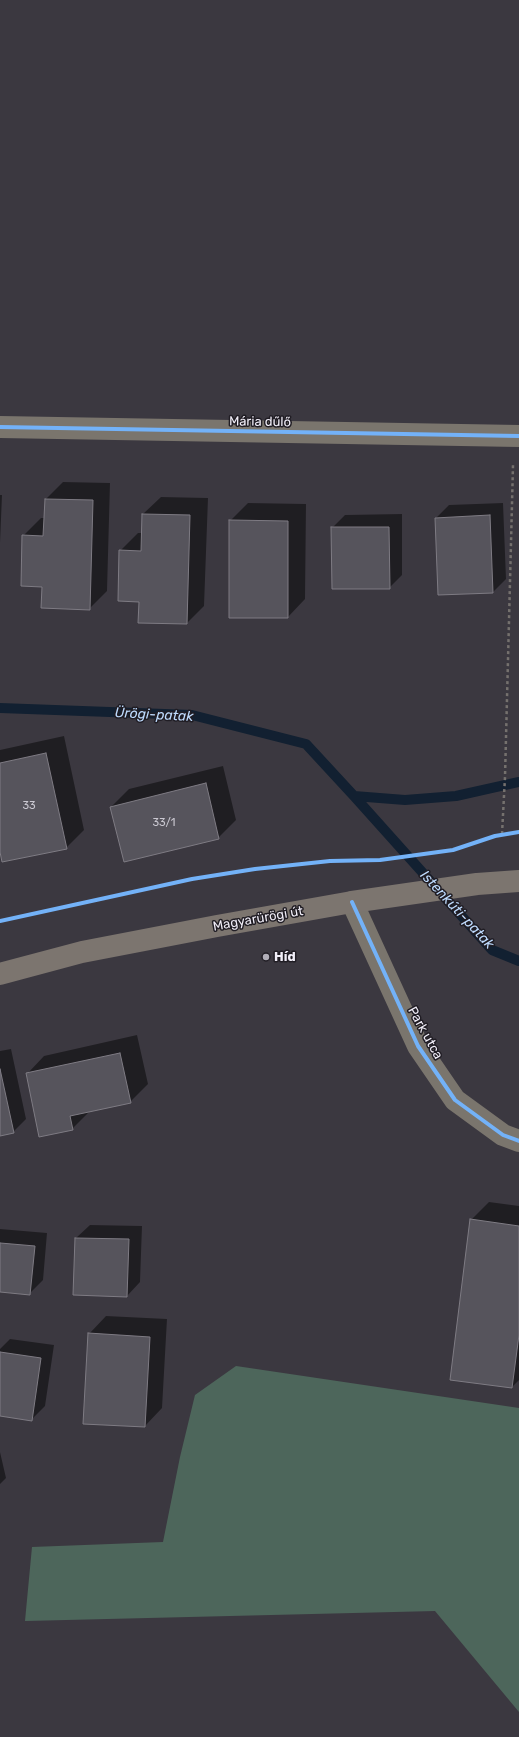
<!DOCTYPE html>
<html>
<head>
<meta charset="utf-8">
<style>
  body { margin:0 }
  canvas { display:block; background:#3b3840 }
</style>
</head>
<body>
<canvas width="519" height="1737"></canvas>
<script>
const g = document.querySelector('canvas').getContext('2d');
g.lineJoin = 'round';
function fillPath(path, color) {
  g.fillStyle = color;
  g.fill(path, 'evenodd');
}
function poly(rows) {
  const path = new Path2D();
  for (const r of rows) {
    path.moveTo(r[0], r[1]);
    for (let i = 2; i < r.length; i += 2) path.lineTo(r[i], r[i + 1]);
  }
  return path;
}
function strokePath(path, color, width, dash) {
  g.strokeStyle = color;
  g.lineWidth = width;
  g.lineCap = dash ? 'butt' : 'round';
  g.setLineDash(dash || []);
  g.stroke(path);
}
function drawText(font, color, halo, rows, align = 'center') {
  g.font = font + ' Rubik,sans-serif';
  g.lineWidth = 3;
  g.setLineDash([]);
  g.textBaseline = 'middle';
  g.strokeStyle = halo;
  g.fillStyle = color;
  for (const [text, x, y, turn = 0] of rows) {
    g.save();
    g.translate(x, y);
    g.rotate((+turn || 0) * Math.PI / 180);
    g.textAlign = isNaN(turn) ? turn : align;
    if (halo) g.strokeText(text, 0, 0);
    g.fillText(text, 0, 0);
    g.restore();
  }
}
const forest = poly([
  [236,1366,519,1408,519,1712,435,1611,25,1621,32,1547,163,1542,180,1457,195,1395]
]);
const shadow = poly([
  [63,482,110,483,107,591,89,609,43,586,23,536,41,518,45,518,46,499],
  [0,495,2,495,0,543],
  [161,497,208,498,204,606,187,623,140,601,120,551,138,533,142,533,143,514],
  [248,503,306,504,305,599,288,617,230,521],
  [503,503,506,579,493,592,439,594,436,518,449,505],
  [402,514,402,575,389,588,332,528,345,515],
  [64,736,84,830,66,848,0,847,0,750],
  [223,766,236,820,218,838,111,807,129,789],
  [137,1035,148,1084,130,1102,90,1111,72,1129,27,1074,44,1056],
  [11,1049,26,1119,13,1132,0,1135,0,1051],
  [489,1202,519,1206,519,1380,512,1387,471,1220],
  [90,1225,142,1226,140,1282,127,1296,76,1238],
  [0,1229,47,1233,43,1280,29,1294,0,1291],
  [106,1316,167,1319,162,1408,145,1426,89,1334],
  [10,1339,54,1345,45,1406,32,1419,0,1415,0,1349],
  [0,1452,6,1478,0,1484]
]);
const stream = poly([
  [0,708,192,715,306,744,354,796,492,950,519,961],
  [354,796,405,800,456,796,519,782]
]);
const building = poly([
  [45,499,93,500,90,610,41,608,42,587,21,586,22,535,43,536,45,499],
  [142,514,190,515,187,624,138,623,139,602,118,601,119,550,141,551,142,514],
  [490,515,493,593,438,595,435,518,490,515],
  [229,520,288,521,288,618,229,618,229,520],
  [331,527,389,527,390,589,332,589,331,527],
  [46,753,67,849,2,862,0,852,0,763,46,753],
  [206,783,219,839,124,862,110,807,206,783],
  [120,1053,131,1103,70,1116,73,1130,39,1137,26,1073,120,1053],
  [0,1069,14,1133,0,1136,0,1069],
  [470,1219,519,1226,519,1335,512,1388,450,1380,470,1219],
  [75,1238,129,1239,127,1297,73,1295,75,1238],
  [0,1243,35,1246,30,1295,0,1292,0,1243],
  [88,1333,150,1337,145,1427,83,1424,88,1333],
  [0,1352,41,1358,32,1421,0,1416,0,1352]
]);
const path = poly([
  [502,834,505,777,513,465]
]);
const minor = poly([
  [0,427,519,436],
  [352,902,418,1046,455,1100,503,1135,519,1141]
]);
const major = poly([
  [0,974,82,952,217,926,352,902,477,884,519,881]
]);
const cycleway = poly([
  [0,427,519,436],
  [352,902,418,1046,455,1100,503,1135,519,1141],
  [0,921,192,879,255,869,330,861,380,860,453,850,495,836,519,832]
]);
const markers = [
  [266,957,4,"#b1aeb8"]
];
const numberNames = [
  ["33",29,806],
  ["33/1",164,823]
];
const streetNames = [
  ["Mária dűlő",260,422,1],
  ["Magyarürögi út",258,919,-10],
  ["Park utca",425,1033,61]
];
const poiNames = [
  ["Híd",274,957]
];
const waterNames = [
  ["Ürögi-patak",154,715,3],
  ["Istenkúti-patak",457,910,47]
];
fillPath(forest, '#4d665b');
fillPath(shadow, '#0007');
strokePath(stream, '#122031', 10);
fillPath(building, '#56545c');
strokePath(building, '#7e7b83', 1);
strokePath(path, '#75716e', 2.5, [3, 3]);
strokePath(minor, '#7a756d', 22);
strokePath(major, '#7c756f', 22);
strokePath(cycleway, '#73b2f8', 4);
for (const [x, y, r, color] of markers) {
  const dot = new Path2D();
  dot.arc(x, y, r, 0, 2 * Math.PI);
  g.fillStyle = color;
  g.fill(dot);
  strokePath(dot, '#201d24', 1.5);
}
drawText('11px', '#cac8d1', null, numberNames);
drawText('13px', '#f1eef8', '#201d24', streetNames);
drawText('bold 13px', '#f1eef8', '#201d24', poiNames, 'left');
drawText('italic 14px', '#bedbfe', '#201d24', waterNames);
</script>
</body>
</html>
